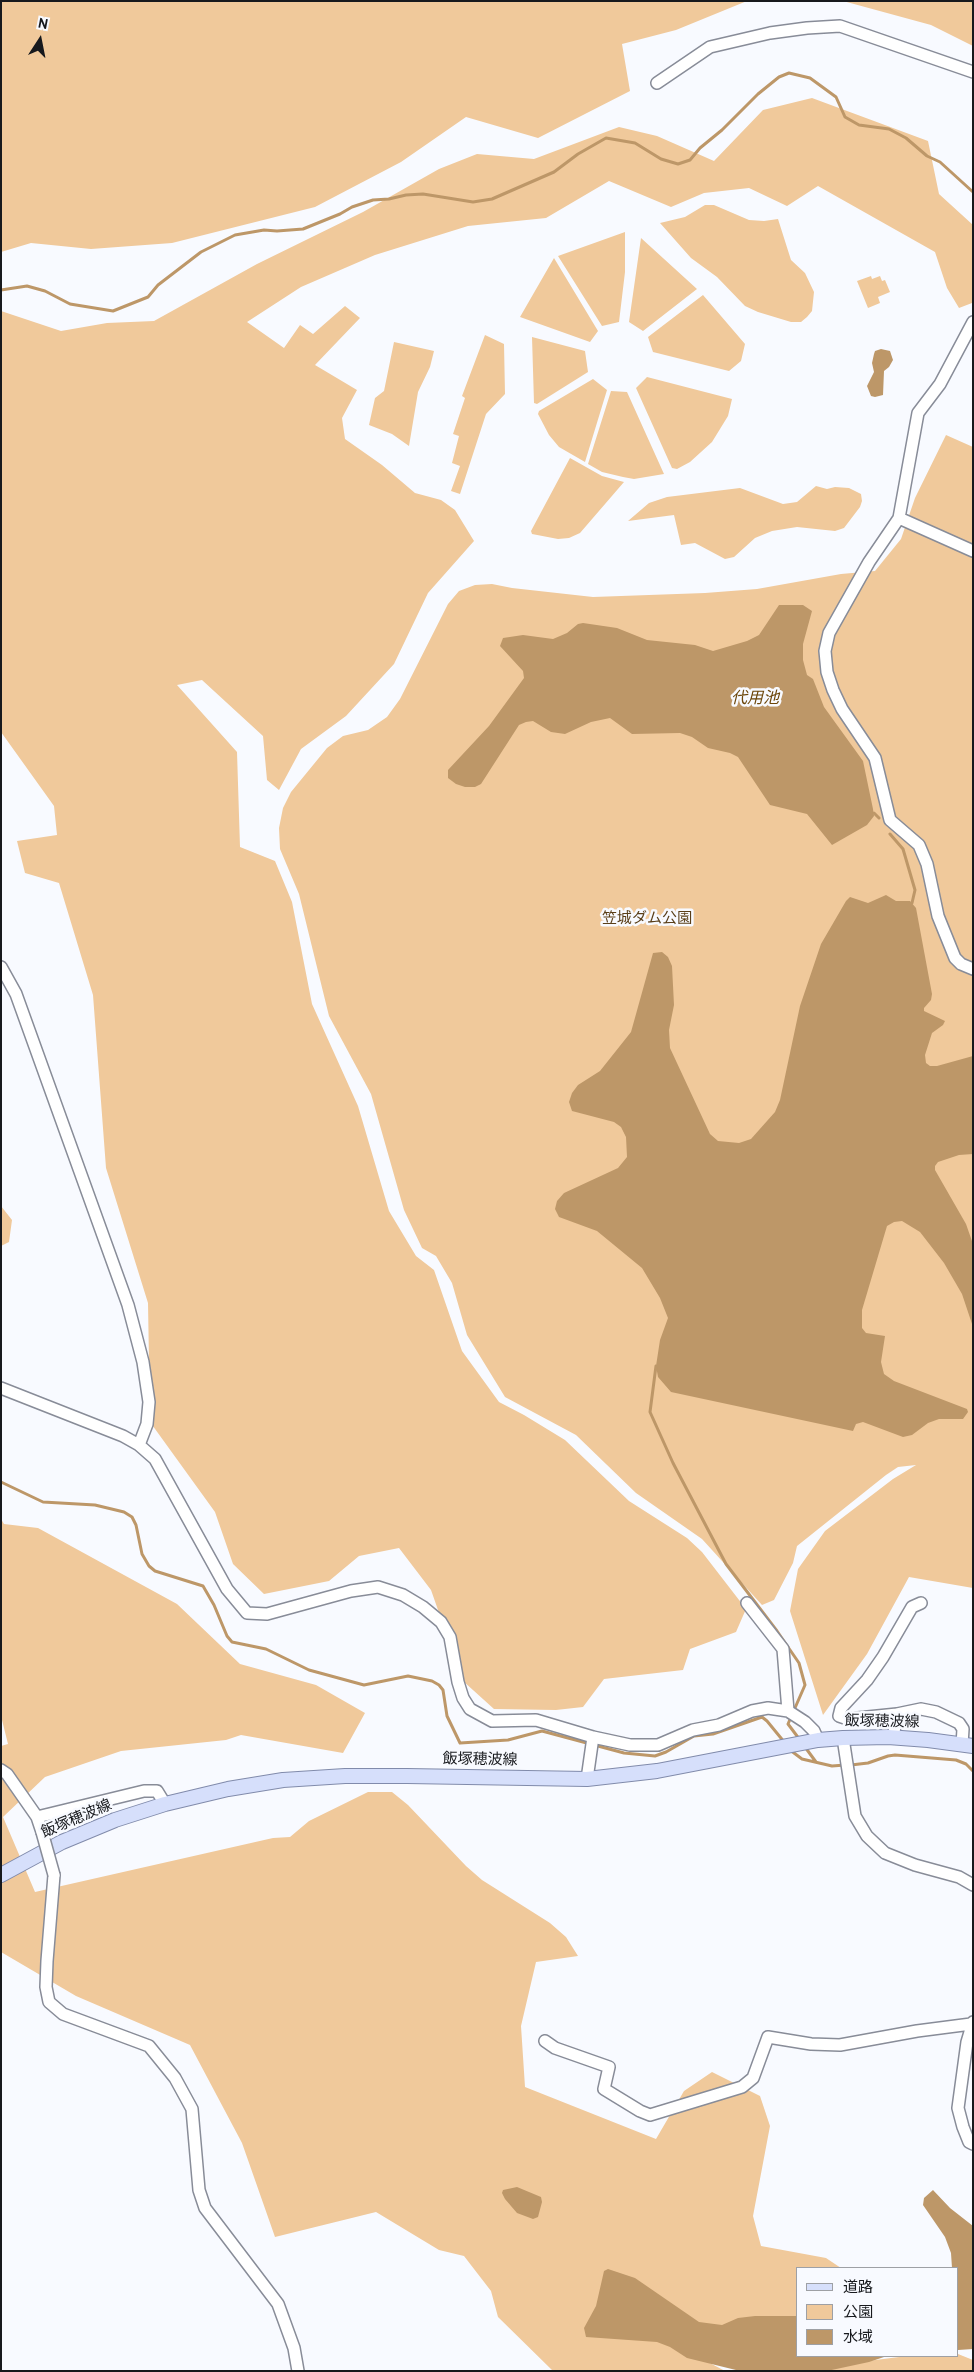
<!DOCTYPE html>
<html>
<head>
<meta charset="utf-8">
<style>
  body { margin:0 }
  #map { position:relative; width:974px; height:2372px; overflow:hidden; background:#f8faff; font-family:Overpass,"Noto Sans JP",sans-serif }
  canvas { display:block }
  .frame { position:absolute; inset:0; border:2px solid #17191d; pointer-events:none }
  .legend { position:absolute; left:796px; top:2267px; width:162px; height:90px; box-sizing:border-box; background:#f8faff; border:1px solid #9ea0a5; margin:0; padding:6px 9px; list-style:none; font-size:15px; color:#17191d }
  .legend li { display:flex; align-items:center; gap:10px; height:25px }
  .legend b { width:25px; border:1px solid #9ea0a5 }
  .north { position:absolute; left:15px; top:15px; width:50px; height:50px; -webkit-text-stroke:4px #f8faff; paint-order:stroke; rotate:11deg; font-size:14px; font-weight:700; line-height:20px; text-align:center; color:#17191d }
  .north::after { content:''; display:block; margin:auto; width:18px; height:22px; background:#17191d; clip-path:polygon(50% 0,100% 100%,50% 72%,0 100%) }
</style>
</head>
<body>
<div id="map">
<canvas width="974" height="2372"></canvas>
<div class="frame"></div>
<ul class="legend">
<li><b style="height:6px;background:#d6dffb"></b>道路</li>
<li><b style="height:14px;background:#f0c99b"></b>公園</li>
<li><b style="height:14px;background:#bd9768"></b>水域</li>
</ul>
<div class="north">N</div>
</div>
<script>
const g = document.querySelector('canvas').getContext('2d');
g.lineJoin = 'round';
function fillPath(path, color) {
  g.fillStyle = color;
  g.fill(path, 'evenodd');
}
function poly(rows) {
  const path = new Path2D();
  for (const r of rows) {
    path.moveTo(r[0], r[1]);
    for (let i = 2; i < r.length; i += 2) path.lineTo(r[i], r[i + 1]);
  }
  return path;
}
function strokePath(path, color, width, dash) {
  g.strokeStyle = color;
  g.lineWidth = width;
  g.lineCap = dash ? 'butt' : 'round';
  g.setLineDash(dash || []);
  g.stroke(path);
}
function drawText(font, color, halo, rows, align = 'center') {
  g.font = font + ' Overpass,"Noto Sans JP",sans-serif';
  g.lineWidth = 5;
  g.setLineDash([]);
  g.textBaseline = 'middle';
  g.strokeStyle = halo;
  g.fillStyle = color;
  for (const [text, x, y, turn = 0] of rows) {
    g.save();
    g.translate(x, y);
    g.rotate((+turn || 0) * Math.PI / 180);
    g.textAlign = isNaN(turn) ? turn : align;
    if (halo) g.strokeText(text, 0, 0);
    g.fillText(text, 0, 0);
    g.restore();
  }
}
const green = poly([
  [1,1,747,1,676,30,622,44,630,91,538,138,466,117,401,162,315,207,172,243,91,249,31,243,1,252],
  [843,1,973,1,973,46,931,25],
  [812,98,928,141,939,194,973,225,972,303,959,308,947,288,935,252,818,186,787,206,749,188,704,193,671,207,609,181,546,218,468,226,375,255,301,287,247,322,284,348,300,325,313,334,345,306,360,318,315,365,357,390,342,418,345,439,382,465,415,493,441,500,455,510,474,541,428,593,394,664,346,716,301,749,279,790,267,780,263,736,202,680,177,685,237,752,240,847,275,861,292,902,312,1004,358,1106,389,1211,416,1256,434,1270,462,1351,499,1402,524,1415,565,1440,629,1501,687,1538,702,1552,746,1609,736,1632,690,1649,683,1670,604,1679,583,1707,556,1710,494,1709,463,1681,431,1590,399,1548,359,1556,329,1581,264,1594,233,1564,215,1512,150,1422,148,1303,106,1168,93,995,59,883,25,873,17,841,57,835,54,806,1,732,1,311,61,331,107,323,154,321,257,264,363,212,439,169,477,154,534,159,619,127,657,136,714,161,763,110],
  [705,205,714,205,749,220,764,221,778,219,791,260,805,273,814,292,812,311,807,317,801,322,791,322,758,312,745,306,717,277,691,258,660,223,685,217],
  [625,232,625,272,619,322,602,326,558,256],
  [641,238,697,289,643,331,629,322],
  [554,258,598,331,590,342,520,317],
  [871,276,872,279,880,276,882,281,885,280,890,292,878,297,880,303,868,308,857,281],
  [703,295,745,344,741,361,729,371,653,352,648,337],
  [485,335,504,344,505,394,486,414,460,494,451,491,460,466,452,463,459,436,453,434,465,398,462,396],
  [532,337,585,351,588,372,537,404,534,403],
  [394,342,434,351,430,367,418,392,409,446,392,434,369,425,375,398,384,391],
  [647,377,732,399,728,416,712,442,690,462,677,469,672,468,636,388],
  [593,379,607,390,585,462,559,447,549,435,538,414,539,411],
  [611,391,627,392,664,474,634,479,623,477,602,472,588,464],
  [946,435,973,447,973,1588,909,1577,867,1654,823,1715,790,1611,798,1569,825,1531,893,1479,916,1465,898,1467,886,1475,797,1546,793,1563,774,1600,762,1605,702,1539,636,1493,576,1435,505,1397,467,1335,452,1283,436,1256,422,1248,404,1210,371,1094,329,1016,299,894,280,849,279,828,283,808,291,792,327,748,343,736,368,730,387,717,400,699,448,604,459,591,475,585,492,584,512,588,593,597,705,593,757,589,841,574,875,571,901,539,915,498],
  [570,458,602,476,624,482,580,533,569,538,558,539,532,534,531,531],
  [816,486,827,489,835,487,849,488,861,494,862,501,860,507,844,528,835,531,797,527,772,531,755,538,734,557,725,559,695,543,681,545,674,515,628,521,649,503,667,497,740,488,783,504,797,502],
  [1,1206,12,1220,9,1242,1,1246],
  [1,1519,4,1524,38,1528,177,1604,240,1664,316,1685,365,1713,343,1753,241,1735,226,1740,121,1751,45,1777,3,1817,35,1892,273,1838,290,1837,309,1821,368,1792,392,1792,408,1805,466,1866,482,1880,550,1923,566,1937,578,1956,536,1962,521,2026,525,2087,656,2139,684,2091,712,2072,760,2096,770,2126,753,2216,761,2246,826,2258,841,2268,798,2268,798,2322,670,2342,725,2371,553,2371,498,2317,491,2291,464,2256,439,2250,376,2212,275,2237,242,2143,190,2045,76,1996,1,1952,1,1746,8,1744,1,1716],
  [958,2354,973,2360,973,2371,814,2371,828,2366,907,2356]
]);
const water = poly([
  [881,349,890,351,893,360,889,367,884,371,883,395,875,397,871,396,867,386,874,372,872,363,874,354,875,351],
  [779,605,803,605,812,611,803,644,803,660,807,675,813,679,824,707,863,761,873,809,874,816,867,825,832,845,807,814,770,805,738,757,730,753,708,748,692,737,680,733,632,734,610,718,591,722,565,734,551,732,533,721,526,722,519,725,481,784,475,787,465,787,456,784,448,778,448,770,489,726,524,678,523,671,500,646,503,638,523,635,553,639,567,633,578,624,583,623,617,628,647,640,695,645,713,651,747,641,759,635],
  [886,895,896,901,910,901,916,908,932,994,931,1000,924,1008,924,1011,945,1021,943,1025,932,1033,925,1055,926,1063,930,1066,937,1066,973,1056,973,1154,959,1155,938,1162,935,1166,935,1170,966,1224,973,1244,973,1327,962,1294,944,1263,920,1232,902,1221,894,1222,887,1226,862,1310,862,1328,866,1333,885,1336,881,1362,884,1374,894,1381,967,1409,968,1412,963,1419,939,1419,928,1423,912,1435,903,1437,863,1422,856,1424,853,1431,671,1392,658,1377,656,1366,660,1340,668,1318,660,1298,642,1268,597,1231,559,1217,555,1209,557,1201,564,1193,618,1168,627,1157,626,1137,621,1127,614,1122,572,1111,569,1102,572,1093,578,1085,600,1071,631,1032,653,953,662,952,668,957,672,966,674,1005,669,1030,670,1048,710,1134,718,1141,739,1143,751,1139,775,1112,780,1100,800,1006,821,944,846,901,850,897,868,903],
  [517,2187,541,2197,542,2202,538,2217,533,2219,517,2213,505,2199,502,2193,503,2190],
  [933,2190,950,2208,973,2226,973,2349,958,2350,958,2268,952,2268,951,2253,945,2237,923,2205,924,2198],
  [608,2269,635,2278,699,2322,722,2325,738,2318,755,2316,798,2316,798,2356,887,2356,869,2362,827,2371,740,2371,687,2358,670,2347,657,2342,586,2337,584,2328,596,2306,604,2271]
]);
const stream = poly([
  [1,290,27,286,45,291,70,304,113,311,148,297,158,285,201,252,235,235,264,230,277,231,303,229,340,214,352,207,373,200,389,199,406,195,423,194,473,202,492,199,554,172,578,154,606,138,635,143,661,159,678,164,690,160,700,148,722,130,758,94,779,77,789,73,810,78,836,97,845,117,859,125,889,129,906,138,927,156,940,162,973,192],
  [874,813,879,818],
  [890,834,903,849,915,890,912,903],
  [656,1366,650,1412,673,1463,726,1564,777,1631,799,1663,805,1685,788,1724,800,1740],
  [1,1482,43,1502,95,1505,124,1512,132,1517,136,1525,142,1554,149,1566,155,1571,203,1586,214,1605,227,1636,232,1642,266,1649,309,1670,364,1685,408,1676,432,1681,439,1685,443,1690,447,1716,460,1743,508,1740,542,1731,624,1753,655,1756,666,1752,694,1736,713,1734,762,1717,767,1721,785,1743],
  [805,1747,816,1762],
  [790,1750,802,1759,832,1766,845,1765],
  [851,1765,868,1763,888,1756,895,1755,956,1760,966,1764,973,1771]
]);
const minor = poly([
  [657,83,710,47,770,33,807,28,840,26,973,72],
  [973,322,940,384,918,413,899,518,973,551],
  [899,518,869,562,829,633,825,651,827,672,833,690,842,709,875,758,890,820,919,845,927,864,938,916,955,958,961,964,973,969],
  [1,967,16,994,128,1305,143,1362,149,1402,147,1424,139,1445],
  [1,1388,123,1436,139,1445,155,1459,227,1589,247,1613,267,1614,351,1591,378,1587,403,1595,423,1607,441,1622,450,1637,458,1682,463,1698,470,1709,492,1721,536,1720,593,1737,587,1779],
  [747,1603,783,1649,788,1711,805,1722,814,1731,818,1740],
  [897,1714,848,1719,839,1716,841,1708,867,1680,883,1657,912,1607,921,1603],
  [593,1737,630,1745,658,1745,693,1730,719,1725,752,1711,768,1708,788,1711],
  [843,1738,855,1816,867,1836,885,1853,915,1865,959,1877,973,1885],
  [893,1738,897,1714,921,1709,936,1712,959,1723,963,1729,962,1745],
  [1,1770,7,1774,37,1817,42,1832],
  [37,1817,144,1791,157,1791,165,1804],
  [54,1875,47,1961,46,1987,49,2002,63,2014,149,2046,175,2078,192,2109,199,2190,205,2208,278,2304,294,2348,298,2371],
  [973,2022,967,2042,958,2108,963,2127,969,2142,973,2144],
  [545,2041,555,2048,609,2067,604,2089,640,2111,650,2115,742,2087,753,2078,768,2037,811,2044,840,2045,917,2031,971,2024]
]);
const major = poly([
  [1,1875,62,1842,115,1820,165,1804,228,1789,283,1780,345,1776,407,1776,587,1779,657,1771,818,1740,843,1738,888,1737,928,1740,973,1746]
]);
const minorBridge = poly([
  [42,1832,54,1875]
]);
const parkNames = [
  ["笠城ダム公園",647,920]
];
const streetNames = [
  ["飯塚穂波線",882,1723,1],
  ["飯塚穂波線",480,1761,1],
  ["飯塚穂波線",77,1820,-23]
];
const waterNames = [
  ["代用池",755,700]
];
fillPath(green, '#f0c99b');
fillPath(water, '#bd9768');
strokePath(stream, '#bd9768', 3);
strokePath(minor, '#888c98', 14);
strokePath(major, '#818bab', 16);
strokePath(minor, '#fff', 11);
strokePath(major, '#d6dffb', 14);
strokePath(minorBridge, '#888c98', 14, []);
strokePath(minorBridge, '#fff', 11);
drawText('15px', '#5a3f19', '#f8faff', parkNames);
drawText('15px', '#17191d', '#f8faff', streetNames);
drawText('italic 16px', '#6c460a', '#f8faff', waterNames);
</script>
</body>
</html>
